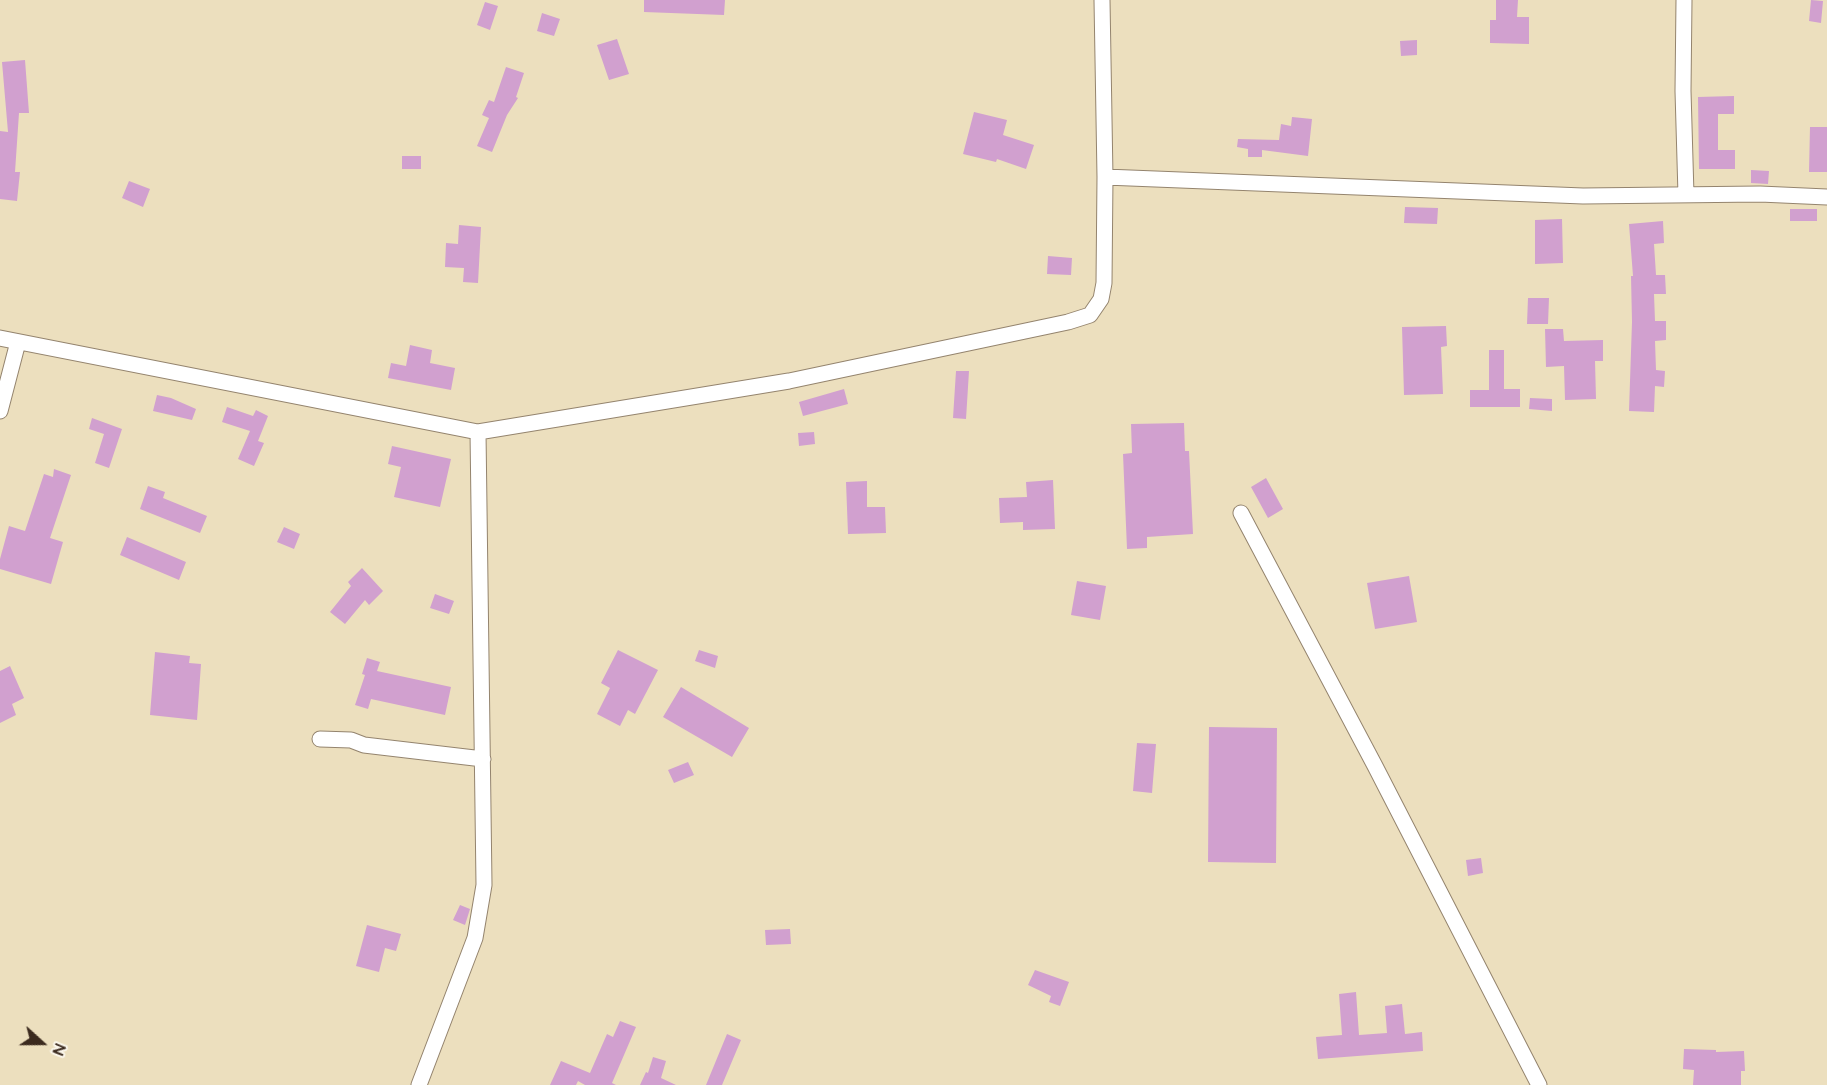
<!DOCTYPE html>
<html>
<head>
<meta charset="utf-8">
<style>
  body { margin:0 }
  #map { position:relative; width:1827px; height:1085px; overflow:hidden; background:#ecdfbe; font-family:"Architects Daughter",sans-serif }
  canvas { display:block }
  .north { position:absolute; left:12px; top:1013px; width:60px; height:60px; -webkit-text-stroke:4px #fbf7ec; paint-order:stroke; rotate:111deg; font-size:16px; font-weight:700; line-height:24px; text-align:center; color:#3b2a1e }
  .north::after { content:''; display:block; margin:auto; width:21px; height:27px; background:#3b2a1e; clip-path:polygon(50% 0,100% 100%,50% 72%,0 100%) }
</style>
</head>
<body>
<div id="map">
<canvas width="1827" height="1085"></canvas>
<div class="north">N</div>
</div>
<script>
const g = document.querySelector('canvas').getContext('2d');
g.lineJoin = 'round';
function fillPath(path, color) {
  g.fillStyle = color;
  g.fill(path, 'evenodd');
}
function poly(rows) {
  const path = new Path2D();
  for (const r of rows) {
    path.moveTo(r[0], r[1]);
    for (let i = 2; i < r.length; i += 2) path.lineTo(r[i], r[i + 1]);
  }
  return path;
}
function strokePath(path, color, width, dash) {
  g.strokeStyle = color;
  g.lineWidth = width;
  g.lineCap = dash ? 'butt' : 'round';
  g.setLineDash(dash || []);
  g.stroke(path);
}
const building = poly([
  [644,0,725,0,724,15,644,12],
  [1496,0,1518,0,1517,17,1529,17,1529,44,1490,43,1490,20,1496,20],
  [1811,0,1823,1,1821,23,1809,21],
  [485,2,498,6,490,30,477,25],
  [542,13,560,19,554,36,537,31],
  [617,39,629,74,609,80,597,45],
  [1417,40,1417,55,1401,56,1400,41],
  [25,60,29,113,19,113,15,172,20,172,17,201,0,199,0,131,8,132,2,62],
  [506,67,524,73,516,97,518,98,507,115,492,152,477,146,489,118,482,115,489,100,494,102],
  [1734,96,1734,114,1718,114,1718,150,1735,150,1735,169,1699,169,1698,97],
  [974,112,1007,120,1003,135,1034,145,1026,169,997,159,996,162,963,154],
  [1292,117,1312,119,1308,156,1262,150,1262,157,1248,157,1248,149,1237,147,1238,139,1279,140,1281,124,1291,126],
  [1810,127,1827,127,1827,172,1809,172],
  [402,156,421,156,421,169,402,169],
  [1751,170,1769,171,1768,184,1751,183],
  [129,181,150,189,143,207,122,198],
  [1405,207,1438,208,1437,224,1404,223],
  [1790,209,1817,209,1817,221,1790,221],
  [1562,219,1563,263,1535,264,1535,220],
  [1663,221,1664,243,1654,244,1656,275,1665,275,1666,294,1654,294,1655,321,1666,321,1666,340,1655,341,1656,370,1665,371,1664,387,1655,386,1654,412,1629,411,1632,322,1631,276,1633,276,1629,224],
  [459,225,481,227,478,283,463,282,464,268,445,267,446,243,458,244],
  [1048,256,1072,258,1071,275,1047,274],
  [1528,298,1549,298,1548,324,1527,324],
  [1446,326,1447,346,1441,347,1443,394,1404,395,1402,327],
  [1545,329,1563,329,1564,341,1603,340,1603,361,1595,361,1596,399,1565,400,1564,366,1546,367],
  [410,345,432,350,430,363,455,368,451,390,388,378,391,363,406,366],
  [1489,350,1504,350,1504,389,1520,389,1520,407,1470,407,1470,390,1489,390],
  [956,371,969,371,966,419,953,418],
  [844,389,848,404,803,416,799,402],
  [157,395,171,398,196,409,192,420,153,411],
  [1530,398,1552,399,1552,411,1529,409],
  [227,407,253,416,256,410,268,416,258,441,264,443,254,466,238,459,250,431,222,422],
  [92,418,122,429,109,468,95,463,104,434,89,429],
  [1184,423,1185,451,1189,451,1193,534,1147,537,1147,548,1127,549,1123,454,1132,453,1131,424],
  [814,432,815,444,799,446,798,433],
  [392,446,451,459,440,507,394,497,401,467,388,464],
  [54,469,71,475,50,538,63,542,51,584,0,569,0,559,9,526,25,531,44,474,53,477],
  [1266,478,1283,509,1268,518,1251,487],
  [1053,480,1055,529,1023,530,1023,522,1000,523,999,498,1027,497,1026,482],
  [867,481,867,507,885,507,886,533,848,534,846,482],
  [148,486,165,492,163,498,207,516,200,533,140,509],
  [284,527,300,534,294,549,277,542],
  [127,537,186,562,179,580,120,555],
  [362,568,383,591,369,605,365,600,345,624,330,612,351,586,348,582],
  [1409,576,1417,622,1375,629,1367,583],
  [1077,581,1106,586,1100,620,1071,615],
  [435,594,454,601,449,614,430,608],
  [618,650,658,670,635,714,628,710,620,726,597,714,610,688,601,683],
  [699,650,718,656,715,668,695,661],
  [155,652,190,656,189,663,201,664,197,720,150,715],
  [367,658,380,662,377,671,451,687,445,715,371,699,368,709,355,705,365,675,362,674],
  [10,666,24,698,12,704,16,715,0,723,0,671],
  [681,687,749,728,732,757,663,717],
  [1209,727,1277,728,1276,863,1208,862],
  [1137,743,1156,744,1152,793,1133,791],
  [688,762,694,775,674,783,668,770],
  [1481,858,1483,873,1468,876,1466,860],
  [460,905,470,909,465,925,453,920],
  [367,925,401,934,396,951,385,948,379,972,356,966],
  [790,929,791,944,766,945,765,930],
  [1035,970,1069,982,1060,1006,1049,1002,1051,996,1028,985],
  [1356,992,1359,1035,1387,1033,1385,1006,1402,1004,1405,1034,1422,1032,1423,1051,1318,1059,1316,1037,1342,1035,1339,994],
  [620,1021,636,1027,612,1083,616,1085,585,1085,578,1081,576,1085,550,1085,561,1061,590,1073,607,1034,613,1037],
  [727,1034,741,1040,722,1085,706,1085],
  [1684,1049,1716,1050,1716,1052,1744,1051,1745,1071,1741,1071,1741,1085,1693,1085,1694,1070,1683,1069],
  [653,1057,666,1061,661,1078,676,1085,640,1085,646,1072,648,1073]
]);
const minor = poly([
  [1684,0,1683,91,1686,195],
  [1105,177,1583,196,1760,194,1827,197],
  [0,338,478,432,789,381,1068,322,1090,315,1101,299,1104,283,1105,177,1102,0],
  [0,411,18,342],
  [1241,513,1375,766,1539,1085],
  [320,739,351,740,364,745,483,759],
  [419,1085,475,938,484,885,478,432]
]);
fillPath(building, '#d1a0cf');
strokePath(minor, '#94846e', 17);
strokePath(minor, '#fff', 15);
</script>
</body>
</html>
